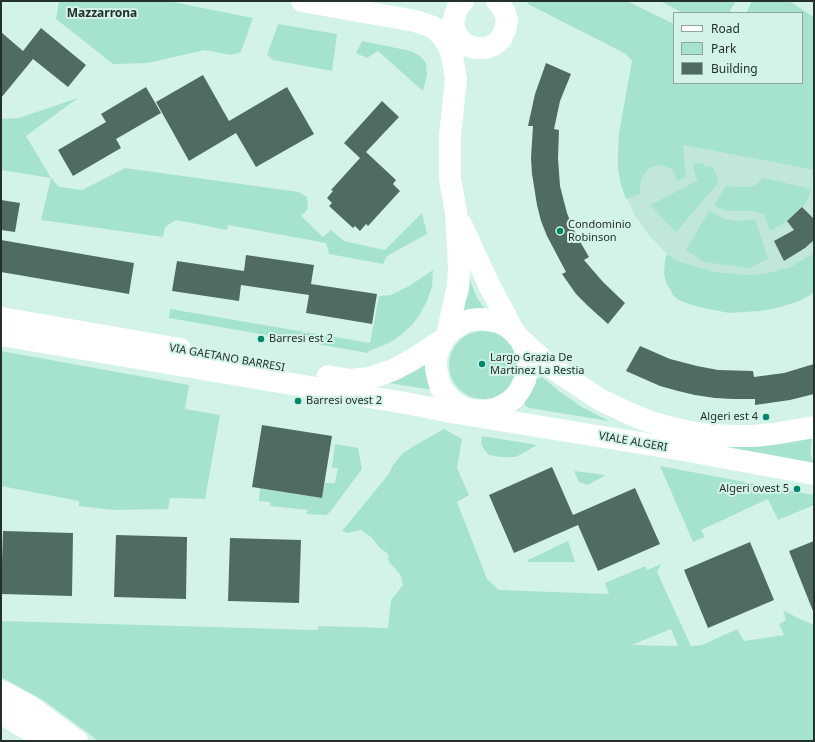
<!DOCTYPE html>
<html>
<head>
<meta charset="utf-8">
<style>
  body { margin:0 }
  #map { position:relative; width:815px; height:742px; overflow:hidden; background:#d4f3e8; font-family:"Noto Sans",sans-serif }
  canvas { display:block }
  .frame { position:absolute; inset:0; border:2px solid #24302c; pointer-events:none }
  .legend { position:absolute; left:673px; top:12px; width:130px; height:72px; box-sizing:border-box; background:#d4f3e8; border:1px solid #8ea59d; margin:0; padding:5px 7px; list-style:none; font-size:12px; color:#24302c }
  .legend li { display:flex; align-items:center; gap:8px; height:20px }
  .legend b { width:20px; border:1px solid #8ea59d }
</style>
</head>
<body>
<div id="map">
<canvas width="815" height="742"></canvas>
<div class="frame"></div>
<ul class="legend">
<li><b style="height:5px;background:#fff"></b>Road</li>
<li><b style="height:11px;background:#a6e3cf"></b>Park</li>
<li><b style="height:11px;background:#506c62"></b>Building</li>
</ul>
</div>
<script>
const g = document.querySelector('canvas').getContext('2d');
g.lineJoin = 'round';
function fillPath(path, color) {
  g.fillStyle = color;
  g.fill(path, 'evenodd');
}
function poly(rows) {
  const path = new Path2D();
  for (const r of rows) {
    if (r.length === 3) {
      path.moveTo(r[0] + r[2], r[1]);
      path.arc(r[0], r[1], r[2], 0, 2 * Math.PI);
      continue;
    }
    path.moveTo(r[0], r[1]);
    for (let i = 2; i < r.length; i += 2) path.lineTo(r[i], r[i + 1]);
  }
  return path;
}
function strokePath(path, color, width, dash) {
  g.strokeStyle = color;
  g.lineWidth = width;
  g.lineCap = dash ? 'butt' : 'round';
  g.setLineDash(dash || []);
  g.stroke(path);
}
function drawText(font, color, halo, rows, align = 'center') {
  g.font = font + ' "Noto Sans",sans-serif';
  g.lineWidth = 4;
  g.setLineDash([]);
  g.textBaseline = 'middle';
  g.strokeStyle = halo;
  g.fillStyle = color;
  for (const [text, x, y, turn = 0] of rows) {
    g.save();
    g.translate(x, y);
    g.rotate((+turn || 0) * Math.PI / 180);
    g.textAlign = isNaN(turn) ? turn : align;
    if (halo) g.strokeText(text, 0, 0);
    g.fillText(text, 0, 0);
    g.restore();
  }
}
const built = poly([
  [619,133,814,170,814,253,790,267,763,274,747,275,716,272,681,262,667,254,649,235,634,214,621,185,618,169,618,155]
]);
const green = poly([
  [59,1,168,1,253,18,241,52,231,55,205,50,148,63,113,64,56,19],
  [527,1,627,1,674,24,674,83,802,83,802,13,746,13,752,1,789,1,814,17,814,170,683,145,686,177,677,181,672,169,661,165,649,168,642,177,640,184,640,194,626,199,621,185,618,169,618,155,619,133,632,61,626,54,528,4],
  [660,1,736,1,729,13,683,13],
  [278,24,337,34,332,71,273,60,267,55],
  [362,41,411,51,420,56,426,63,427,75,423,91,378,51,367,58,356,53],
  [78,98,26,136,51,178,59,187,82,190,125,168,299,192,307,197,308,209,301,216,323,237,331,230,344,241,385,250,422,213,427,234,387,256,383,264,329,254,326,243,228,225,227,230,176,220,165,227,163,237,41,220,51,178,1,170,1,119,19,118],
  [704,163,704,166,713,167,719,182,676,232,663,219,651,205,698,180,694,171,693,164],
  [763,178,812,189,805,204,801,207,787,221,770,231,764,214,753,211,727,211,714,206,726,185,735,187,749,187,757,184],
  [709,211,725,219,737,221,755,219,768,259,749,268,704,262,686,250],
  [814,253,814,293,799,301,787,305,773,309,759,311,729,313,699,307,686,303,677,299,673,295,666,282,664,273,665,261,667,254,681,262,716,272,747,275,763,274,790,267],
  [433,270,432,287,427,301,420,314,413,324,401,335,389,343,369,351,368,353,169,318,170,309,370,343,379,296,391,295,409,286],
  [470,280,477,298,485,309,461,313,469,293],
  [483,365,34],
  [1,351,189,385,185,409,220,415,205,499,170,498,168,509,114,510,79,506,79,501,1,486],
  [427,362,433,390,389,383],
  [542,377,559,391,580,406,609,421,529,408,525,406,524,401,536,379],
  [444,429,462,439,457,468,469,495,457,502,487,579,499,590,609,594,605,583,645,566,647,570,661,564,657,572,691,646,702,645,737,629,744,641,784,635,779,624,786,620,783,610,798,618,814,625,814,741,98,741,88,733,43,700,1,677,1,621,318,630,318,626,388,628,391,600,403,585,400,574,389,562,388,554,380,548,371,537,361,530,348,533,342,531,388,475,393,465,403,453,419,443],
  [671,629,678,646,632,645],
  [482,436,537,445,516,457,500,457,489,455,483,448,481,443],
  [812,436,811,448,811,455,814,464,712,445],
  [335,444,358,448,362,469,330,512,326,515,306,514,308,510,270,506,270,502,259,501,260,488,322,498,325,483,335,483,338,468,332,468],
  [660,466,814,495,814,505,778,520,768,499,701,530,705,537,693,542],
  [574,471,606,475,588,485,579,482],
  [568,541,575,562,528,562,528,560]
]);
const building = poly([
  [41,28,86,65,68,87,33,59,1,98,1,32,23,51],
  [546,63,571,74,560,101,554,129,559,130,558,158,560,186,567,213,572,226,578,238,589,257,584,260,603,282,625,303,608,324,588,306,576,294,562,274,566,272,547,236,541,221,537,205,532,174,531,158,533,126,528,126,535,94],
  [203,75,229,121,287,87,314,134,256,167,236,133,189,161,156,102],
  [146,87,161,113,116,139,121,148,73,176,58,150,106,122,101,114],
  [382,101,399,117,366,152,396,180,393,184,400,191,368,226,366,224,360,231,355,226,353,228,329,206,332,203,327,198,333,191,331,190,360,158,344,143],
  [1,200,20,203,15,232,1,230],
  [802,207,814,219,814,240,805,248,784,261,774,241,794,230,787,221],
  [1,240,134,263,129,294,1,272],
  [246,255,314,265,311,284,377,294,372,324,306,313,309,295,241,285,239,301,172,291,177,261,244,271],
  [640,346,670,359,697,366,718,370,753,371,754,377,784,373,814,364,814,394,790,400,755,405,755,399,733,399,715,398,695,395,678,391,660,386,626,371],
  [262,425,332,436,322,498,252,487],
  [552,467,573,515,635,488,660,544,598,571,578,525,514,553,489,495],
  [3,531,73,533,72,596,1,594],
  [116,535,187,537,186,599,114,597],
  [230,538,301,540,299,603,228,601],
  [814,541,814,610,813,611,789,551],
  [750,542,774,600,708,628,684,570]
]);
const minor = poly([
  [302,1,415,21,433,27,443,37,449,47,452,55,456,79,450,135,450,179,456,212,459,269,458,285,447,335],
  [463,1,458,7,455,15,453,23,455,32,460,40,468,46,476,48,486,48,494,45,501,39,505,30,507,21,505,13,501,6,497,1],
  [461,224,491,289,504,313,514,332,521,340,525,349,528,360,527,370,525,380,520,390,514,398,506,404,496,409,486,411,470,410,462,407,454,402,448,396,441,388,438,378,436,368,436,358,439,348,444,339,453,329,461,324,470,320,480,319,489,320,499,322,507,326,514,332],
  [1,318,180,349],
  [1,335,411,404,451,412,677,449,814,474],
  [521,340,551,367,599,399,628,413,648,421,668,427,689,432,710,435,732,436,753,436,773,434,814,427],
  [328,376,350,380,370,378,393,370,412,360,444,339],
  [1,691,31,707,77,741],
  [1,713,37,735,45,741]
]);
const markers = [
  [560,231,4,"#00886d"],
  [261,339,4,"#00886d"],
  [482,364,4,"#00886d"],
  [298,401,4,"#00886d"],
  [766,417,4,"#00886d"],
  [797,489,4,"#00886d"]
];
const poiNames = [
  ["Condominio",568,225],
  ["Robinson",568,238],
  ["Barresi est 2",269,339],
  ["Largo Grazia De",490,358],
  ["Martinez La Restia",490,371],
  ["Barresi ovest 2",306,401],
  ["Algeri est 4",758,417,"right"],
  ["Algeri ovest 5",789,489,"right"]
];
const streetNames = [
  ["VIA GAETANO BARRESI",227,358,10],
  ["VIALE ALGERI",633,442,10]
];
const neighbourhoodNames = [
  ["Mazzarrona",102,14]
];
fillPath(built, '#c1e7da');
fillPath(green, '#a6e3cf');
fillPath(building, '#506c62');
strokePath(minor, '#fff', 22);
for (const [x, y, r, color] of markers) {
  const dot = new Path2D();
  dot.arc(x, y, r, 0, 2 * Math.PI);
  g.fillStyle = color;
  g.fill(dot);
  strokePath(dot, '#d4f3e8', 1.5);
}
drawText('11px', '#24302c', '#d4f3e8', poiNames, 'left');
drawText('11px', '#24302c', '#d4f3e8', streetNames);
drawText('bold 12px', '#24302c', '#d4f3e8', neighbourhoodNames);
</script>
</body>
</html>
